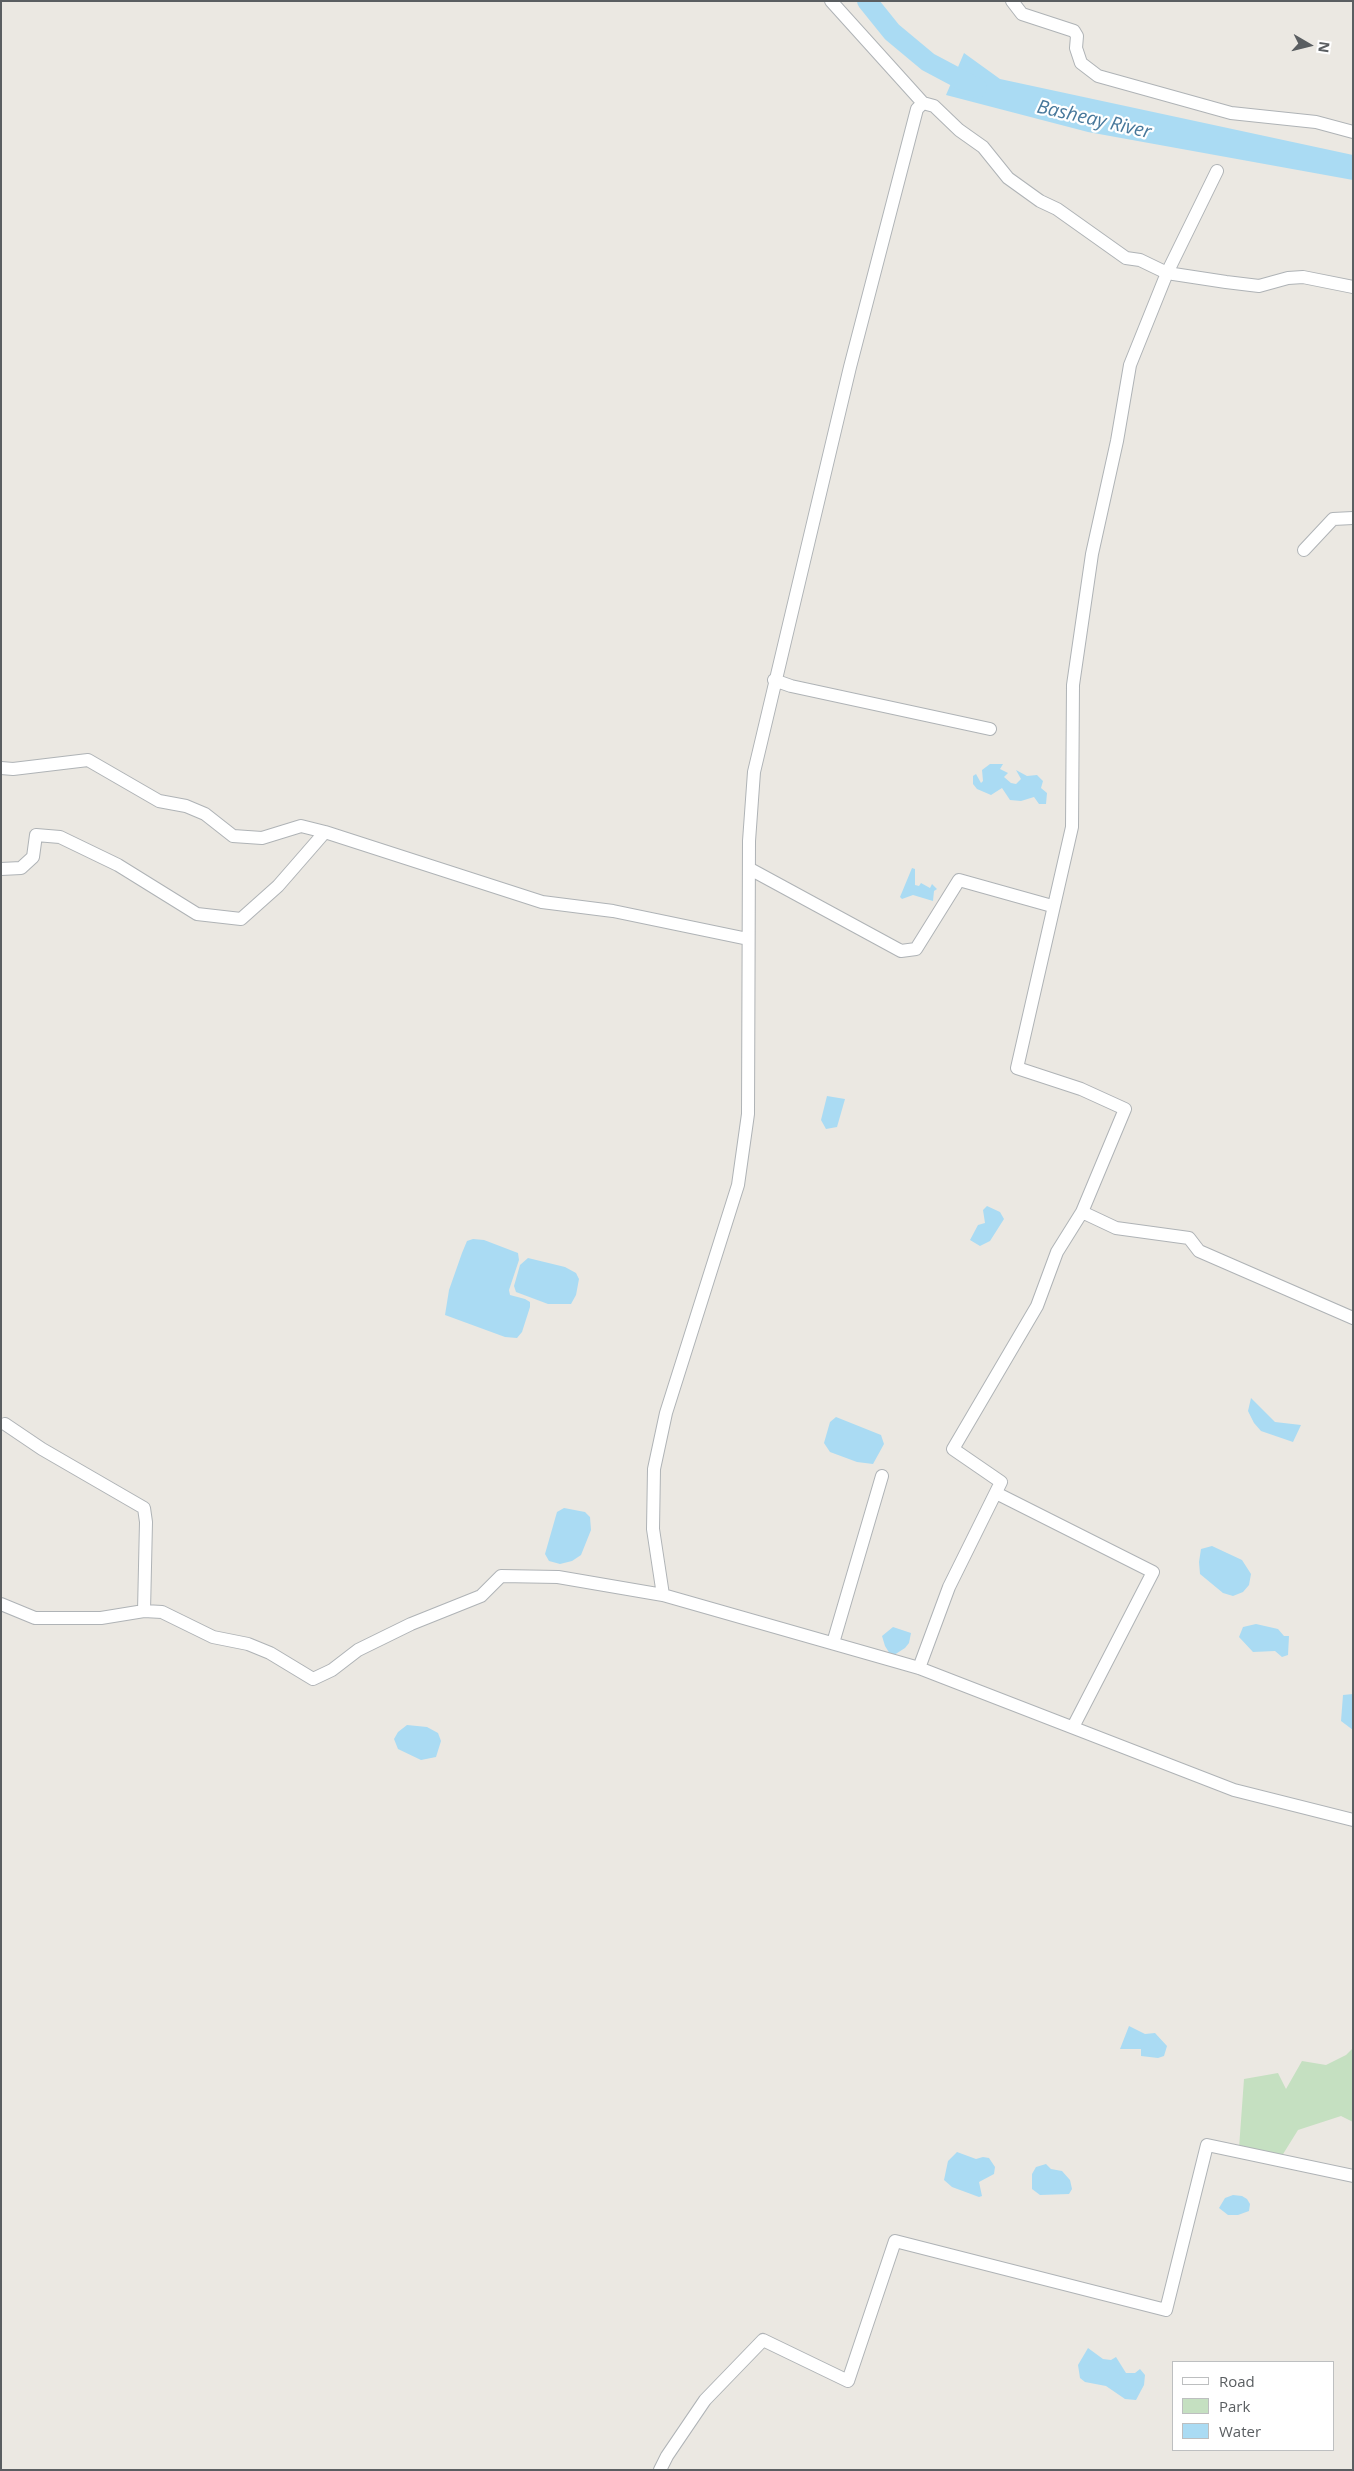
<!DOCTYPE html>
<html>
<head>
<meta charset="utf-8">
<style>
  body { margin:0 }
  #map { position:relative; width:1354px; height:2471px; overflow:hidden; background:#ebe8e2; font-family:"Open Sans",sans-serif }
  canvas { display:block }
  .frame { position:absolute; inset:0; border:2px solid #5a5e61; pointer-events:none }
  .legend { position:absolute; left:1172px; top:2361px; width:162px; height:90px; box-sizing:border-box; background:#fff; border:1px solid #bdbfc0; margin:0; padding:6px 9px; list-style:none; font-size:15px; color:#5a5e61 }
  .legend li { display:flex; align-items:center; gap:10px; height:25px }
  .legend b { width:25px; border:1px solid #bdbfc0 }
  .north { position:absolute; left:1284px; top:20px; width:50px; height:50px; -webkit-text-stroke:4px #fff; paint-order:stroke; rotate:98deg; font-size:14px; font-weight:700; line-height:20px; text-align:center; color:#5a5e61 }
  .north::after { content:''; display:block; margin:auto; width:18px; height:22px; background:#5a5e61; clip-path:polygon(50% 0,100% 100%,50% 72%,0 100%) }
</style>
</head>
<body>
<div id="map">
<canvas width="1354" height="2471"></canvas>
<div class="frame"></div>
<ul class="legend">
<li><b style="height:6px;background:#fff"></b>Road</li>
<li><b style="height:14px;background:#c5e0c1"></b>Park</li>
<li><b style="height:14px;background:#aadbf3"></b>Water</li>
</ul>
<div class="north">N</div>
</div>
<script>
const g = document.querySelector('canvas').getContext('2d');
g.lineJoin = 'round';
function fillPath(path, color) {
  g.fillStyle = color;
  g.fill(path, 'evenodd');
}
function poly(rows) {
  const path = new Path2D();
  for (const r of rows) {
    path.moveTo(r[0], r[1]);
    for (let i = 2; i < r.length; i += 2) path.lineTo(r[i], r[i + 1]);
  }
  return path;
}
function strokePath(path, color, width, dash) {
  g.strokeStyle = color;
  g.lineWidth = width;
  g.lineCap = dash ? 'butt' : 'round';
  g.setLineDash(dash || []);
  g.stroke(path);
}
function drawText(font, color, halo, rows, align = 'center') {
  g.font = font + ' "Open Sans",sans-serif';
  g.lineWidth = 4.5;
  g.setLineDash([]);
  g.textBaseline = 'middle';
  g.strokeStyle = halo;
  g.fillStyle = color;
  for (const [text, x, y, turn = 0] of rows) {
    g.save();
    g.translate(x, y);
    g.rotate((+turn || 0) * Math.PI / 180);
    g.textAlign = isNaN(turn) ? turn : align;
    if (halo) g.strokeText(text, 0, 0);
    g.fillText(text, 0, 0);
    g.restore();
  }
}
const green = poly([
  [1353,2048,1353,2122,1341,2116,1298,2130,1280,2159,1239,2148,1244,2079,1278,2073,1286,2089,1302,2061,1326,2065,1346,2055]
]);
const water = poly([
  [964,53,1000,79,1353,155,1353,180,1088,132,946,95],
  [990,764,1003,764,1000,769,1008,773,1004,777,1011,783,1016,784,1021,779,1016,770,1027,776,1037,775,1043,781,1041,788,1047,793,1046,804,1039,804,1034,797,1021,801,1010,800,1002,788,991,795,977,789,973,784,973,776,976,774,981,783,983,781,982,770],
  [912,868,915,869,915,885,919,886,921,883,930,888,932,884,937,889,934,891,933,901,913,895,902,899,900,897],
  [827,1096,845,1099,837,1127,826,1129,821,1120],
  [987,1206,1000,1212,1004,1219,990,1241,980,1246,970,1240,978,1225,985,1223,983,1210],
  [473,1239,484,1240,518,1253,519,1260,509,1290,510,1295,525,1299,530,1302,530,1307,522,1332,517,1338,505,1337,445,1315,449,1290,462,1253,467,1241],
  [528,1258,565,1267,576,1273,579,1279,576,1295,571,1304,548,1304,516,1292,514,1286,520,1265],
  [1251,1398,1275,1422,1301,1425,1293,1442,1261,1431,1254,1423,1248,1411],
  [836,1417,881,1435,884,1444,873,1464,857,1462,830,1452,824,1443,830,1422],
  [564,1508,585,1512,590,1517,591,1530,581,1555,572,1561,560,1564,549,1561,545,1554,557,1512],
  [1212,1546,1242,1560,1251,1574,1249,1585,1243,1592,1233,1596,1223,1593,1200,1574,1199,1562,1201,1549],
  [1256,1624,1278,1629,1284,1636,1289,1636,1288,1655,1282,1657,1275,1651,1253,1652,1239,1637,1243,1627],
  [893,1627,911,1633,909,1643,905,1648,894,1655,890,1654,885,1646,882,1636],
  [1353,1694,1353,1730,1341,1721,1343,1695],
  [407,1725,427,1727,438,1733,441,1741,436,1757,421,1760,398,1749,394,1739,398,1732],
  [1129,2026,1145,2034,1155,2033,1167,2046,1164,2056,1158,2058,1141,2056,1141,2049,1120,2049],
  [957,2152,976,2159,983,2157,989,2158,995,2167,994,2174,979,2182,982,2196,979,2197,952,2187,944,2180,948,2161],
  [1046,2164,1051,2169,1062,2171,1070,2180,1072,2189,1069,2194,1040,2195,1032,2189,1032,2174,1036,2167],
  [1233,2195,1242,2196,1247,2199,1250,2204,1249,2211,1238,2215,1228,2215,1219,2208,1225,2198],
  [1088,2348,1103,2359,1111,2360,1116,2357,1126,2373,1135,2373,1140,2369,1145,2375,1144,2385,1136,2400,1125,2399,1106,2386,1085,2382,1080,2378,1078,2365]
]);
const river = poly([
  [867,1,892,32,928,62,977,88]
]);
const street = poly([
  [831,1,923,103,934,106,959,130,983,147,1008,178,1040,201,1057,209,1126,258,1140,260,1167,273,1226,282,1259,286,1288,278,1303,277,1353,287],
  [1012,1,1022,14,1074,31,1077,36,1076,48,1081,63,1098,76,1231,113,1316,122,1353,132],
  [1304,550,1333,519,1353,518],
  [774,680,791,686,990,729],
  [1,768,13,769,88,760,159,801,186,806,205,814,233,836,262,838,301,826,325,832],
  [1,869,21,868,33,857,36,835,60,837,118,865,197,914,241,919,278,886,325,832,542,902,613,911,748,939],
  [750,869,901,951,916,949,959,880,1052,906],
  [1082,1212,1116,1228,1189,1238,1199,1251,1353,1318],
  [5,1424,42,1449,144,1508,146,1522,144,1611],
  [996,1493,1153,1572,1073,1727],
  [663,1595,653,1529,654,1469,666,1413,738,1185,748,1114,749,841,754,772,850,367,917,109,923,103],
  [1,1604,35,1618,101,1618,144,1611,162,1612,213,1637,248,1644,270,1653,313,1679,332,1670,358,1650,411,1624,481,1596,501,1576,558,1577,663,1595,919,1668,1234,1790,1353,1820],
  [833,1643,882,1476],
  [919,1668,949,1587,1001,1482,953,1449,1037,1306,1057,1252,1082,1212,1125,1109,1081,1089,1017,1068,1072,827,1073,685,1092,554,1117,441,1130,365,1167,273,1217,171],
  [660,2470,667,2456,705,2400,763,2340,848,2381,895,2241,1166,2310,1207,2145,1353,2176]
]);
const waterNames = [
  ["Basheay River",1094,120,13]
];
fillPath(green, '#c5e0c1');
fillPath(water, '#aadbf3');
strokePath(river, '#aadbf3', 20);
strokePath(street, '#afb3b6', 14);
strokePath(street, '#fff', 12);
drawText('italic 19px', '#47789b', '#fff', waterNames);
</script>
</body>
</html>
